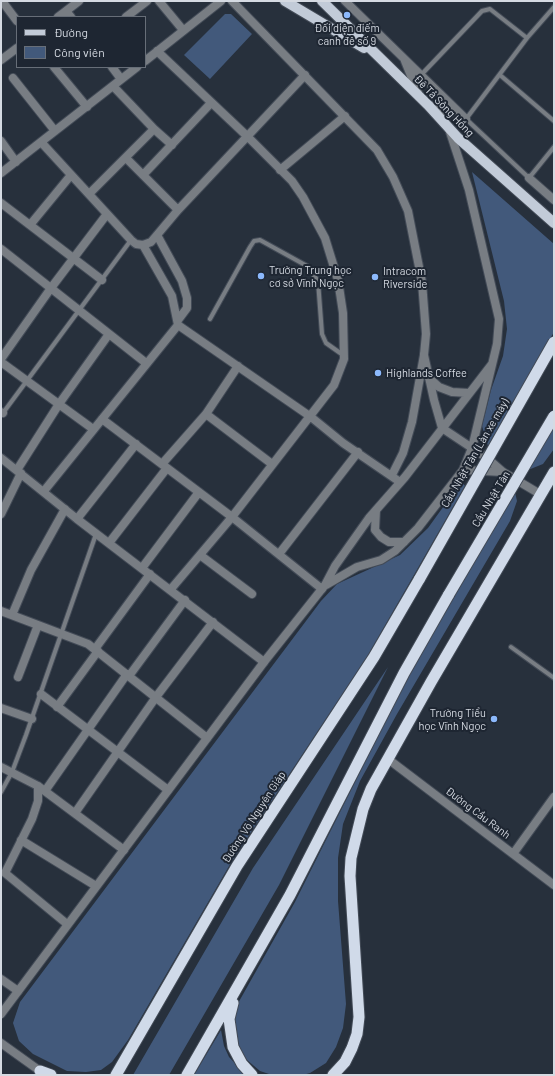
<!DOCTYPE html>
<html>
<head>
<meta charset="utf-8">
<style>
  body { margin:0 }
  #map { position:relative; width:555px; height:1076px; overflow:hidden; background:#27303c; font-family:Barlow,sans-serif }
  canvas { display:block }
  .frame { position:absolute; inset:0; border:2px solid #d5dae2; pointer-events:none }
  .legend { position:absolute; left:16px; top:16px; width:130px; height:52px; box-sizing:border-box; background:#1e2632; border:1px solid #676e78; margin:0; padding:5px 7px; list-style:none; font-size:12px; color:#d5dae2 }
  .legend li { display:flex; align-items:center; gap:8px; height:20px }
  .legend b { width:20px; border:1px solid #676e78 }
</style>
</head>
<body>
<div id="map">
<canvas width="555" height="1076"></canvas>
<div class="frame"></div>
<ul class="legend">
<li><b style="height:5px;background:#c2cbd8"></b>Đường</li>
<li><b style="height:11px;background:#42597b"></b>Công viên</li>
</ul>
</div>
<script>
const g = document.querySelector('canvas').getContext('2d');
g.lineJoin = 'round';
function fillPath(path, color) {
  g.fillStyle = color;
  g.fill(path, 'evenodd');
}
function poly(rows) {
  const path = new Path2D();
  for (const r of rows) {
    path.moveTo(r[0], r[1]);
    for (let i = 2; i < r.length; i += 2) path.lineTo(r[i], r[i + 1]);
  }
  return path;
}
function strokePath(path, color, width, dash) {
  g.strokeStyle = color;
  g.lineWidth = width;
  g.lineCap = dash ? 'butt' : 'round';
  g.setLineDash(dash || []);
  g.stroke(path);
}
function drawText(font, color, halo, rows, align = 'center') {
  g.font = font + ' Barlow,sans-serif';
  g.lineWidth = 4;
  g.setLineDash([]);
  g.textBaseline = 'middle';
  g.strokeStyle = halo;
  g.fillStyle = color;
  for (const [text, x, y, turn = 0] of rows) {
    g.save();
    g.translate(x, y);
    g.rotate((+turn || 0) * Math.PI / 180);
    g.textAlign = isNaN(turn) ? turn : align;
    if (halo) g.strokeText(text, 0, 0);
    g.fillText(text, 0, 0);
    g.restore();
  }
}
const green = poly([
  [225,14,231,14,252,34,210,79,184,55],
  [472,172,554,244,554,332,488,446,482,426,491,390,503,356,507,329,504,301],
  [554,426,554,449,543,464,528,470],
  [463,483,465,486,368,655,232,861,128,1040,112,1062,101,1070,86,1072,67,1071,33,1054,19,1041,13,1023,20,1002,321,601,337,584,400,555,428,528,459,485],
  [515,492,517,501,510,521,397,714,360,781,343,824,338,858,338,901,346,1004,343,1028,336,1047,326,1063,310,1073,303,1075,272,1075,260,1071,247,1060,237,1047,233,1018,237,1005,295,902,449,594,454,597],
  [388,667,279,885,169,1075,133,1075,253,868],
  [221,1030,224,1046,229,1057,246,1075,194,1075]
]);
const service = poly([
  [554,7,527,38,466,119,529,178,554,147],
  [421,75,482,11,490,9,527,38],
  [500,75,554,121],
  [210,319,250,247,254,241,260,240,307,266,318,281,322,334,326,343,343,355],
  [3,413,131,240],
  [511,647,554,678],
  [1,792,12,772,26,735,96,534]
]);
const minor = poly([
  [2,1,17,21],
  [159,1,183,30],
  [232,1,377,150,393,177,408,211,422,282,426,334,424,355,412,422,403,453,392,475],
  [345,1,466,119],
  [58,17,66,11],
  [71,17,66,11,79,1],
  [126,17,147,1],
  [157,51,248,137,292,181,303,197,325,238,338,280,343,313,344,359,334,385,232,517,171,589],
  [1,60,17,48],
  [145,61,221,1],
  [405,61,418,93],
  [54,67,87,107],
  [112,67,121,79],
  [13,78,55,131],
  [429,105,463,118],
  [154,129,172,145],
  [1,141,16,162],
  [41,142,131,240,136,244,143,245,151,242,157,235,178,210,305,75],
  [126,158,178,210],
  [280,170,345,116],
  [1,173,137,67],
  [143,175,211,103],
  [529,178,554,200],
  [89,194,154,129,113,86],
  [1,203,102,280],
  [30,225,71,175],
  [157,235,182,281,187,298,187,308,178,320],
  [1,249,146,363],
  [178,325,311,417,343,443,400,482],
  [1,359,51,288,107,214],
  [1,362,93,429],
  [1,412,3,413],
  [206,414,238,366],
  [102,419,232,517,322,589],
  [1,458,77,519,264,662],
  [162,464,206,414,272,464],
  [17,470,59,404,109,334],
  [44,491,178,325,172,296,143,245],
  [1,514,21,473],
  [77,519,136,444],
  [109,543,167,468],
  [279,554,358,452],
  [200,555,252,594],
  [142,568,199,492],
  [1,611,88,644,207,738],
  [12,615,31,570,65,509],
  [95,649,150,574],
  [129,676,185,600],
  [18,677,38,625],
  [41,694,168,790],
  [57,707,98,651],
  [1,708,32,719],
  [388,759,554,885],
  [1,767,38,786,124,850],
  [38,786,38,801,32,819,5,873,67,924],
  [45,791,127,674],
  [75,813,156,697,213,622],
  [21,840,96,886],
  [513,854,554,797],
  [1,979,18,991]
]);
const tertiary = poly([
  [424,355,434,400,442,428,487,458,503,472,540,494],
  [429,378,439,387,452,392,469,393],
  [463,470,503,472],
  [376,510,375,530,381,537,389,542,404,542],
  [326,585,357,567,381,560,395,551,418,528,463,470,472,448,497,344,499,319,469,190,449,129],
  [1,1014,264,662,325,585,335,566,369,518,405,477,492,364],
  [1,1043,40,1071]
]);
const primary = poly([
  [285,1,364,48],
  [322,1,428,105,458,138,554,223]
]);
const trunk = poly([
  [233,1003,229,1019,233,1047,242,1064,252,1075],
  [40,1071,51,1075],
  [116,1075,237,866,374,657,420,578],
  [187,1075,290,895,404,673,449,594],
  [333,1075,345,1062,352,1048,357,1034,359,1017,350,876,351,858,363,809,371,789,431,682,554,472]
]);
const trunkBridge = poly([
  [420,578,554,342],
  [449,594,554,416]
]);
const markers = [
  [347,15,4,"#8cb9fc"],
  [261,276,4,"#8cb9fc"],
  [375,277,4,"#8cb9fc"],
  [378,373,4,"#8cb9fc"],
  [494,719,4,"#8cb9fc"]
];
const poiNames = [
  ["Đối diện điếm",347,28,"center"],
  ["canh đê số 9",347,41,"center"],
  ["Trường Trung học",269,270],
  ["cơ sở Vĩnh Ngọc",269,283],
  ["Intracom",383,271],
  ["Riverside",383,284],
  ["Highlands Coffee",386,373],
  ["Trường Tiểu",486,713,"right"],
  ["học Vĩnh Ngọc",486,726,"right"]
];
const streetNames = [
  ["Đê Tả Sông Hồng",444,106,46],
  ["Cầu Nhật Tân (Làn xe máy)",475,453,-60],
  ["Cầu Nhật Tân",491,499,-59],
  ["Đường Cầu Ranh",478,813,37],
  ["Đường Võ Nguyên Giáp",254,817,-57]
];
fillPath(green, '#42597b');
strokePath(service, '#434b57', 6);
strokePath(minor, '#434b57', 10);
strokePath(tertiary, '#434b57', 10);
strokePath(primary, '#434b57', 12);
strokePath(trunk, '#434b57', 13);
strokePath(service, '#787d83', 4);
strokePath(minor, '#787d83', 8);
strokePath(tertiary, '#787d83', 8);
strokePath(primary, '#c2cbd8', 10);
strokePath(trunk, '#d0dae9', 11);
strokePath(trunkBridge, '#434b57', 13, []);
strokePath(trunkBridge, '#d0dae9', 11);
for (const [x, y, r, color] of markers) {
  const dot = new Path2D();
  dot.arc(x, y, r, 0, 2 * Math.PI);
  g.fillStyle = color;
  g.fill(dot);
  strokePath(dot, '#1e2632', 1.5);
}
drawText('11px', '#d5dae2', '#1e2632', poiNames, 'left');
drawText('11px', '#d5dae2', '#1e2632', streetNames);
</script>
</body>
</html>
